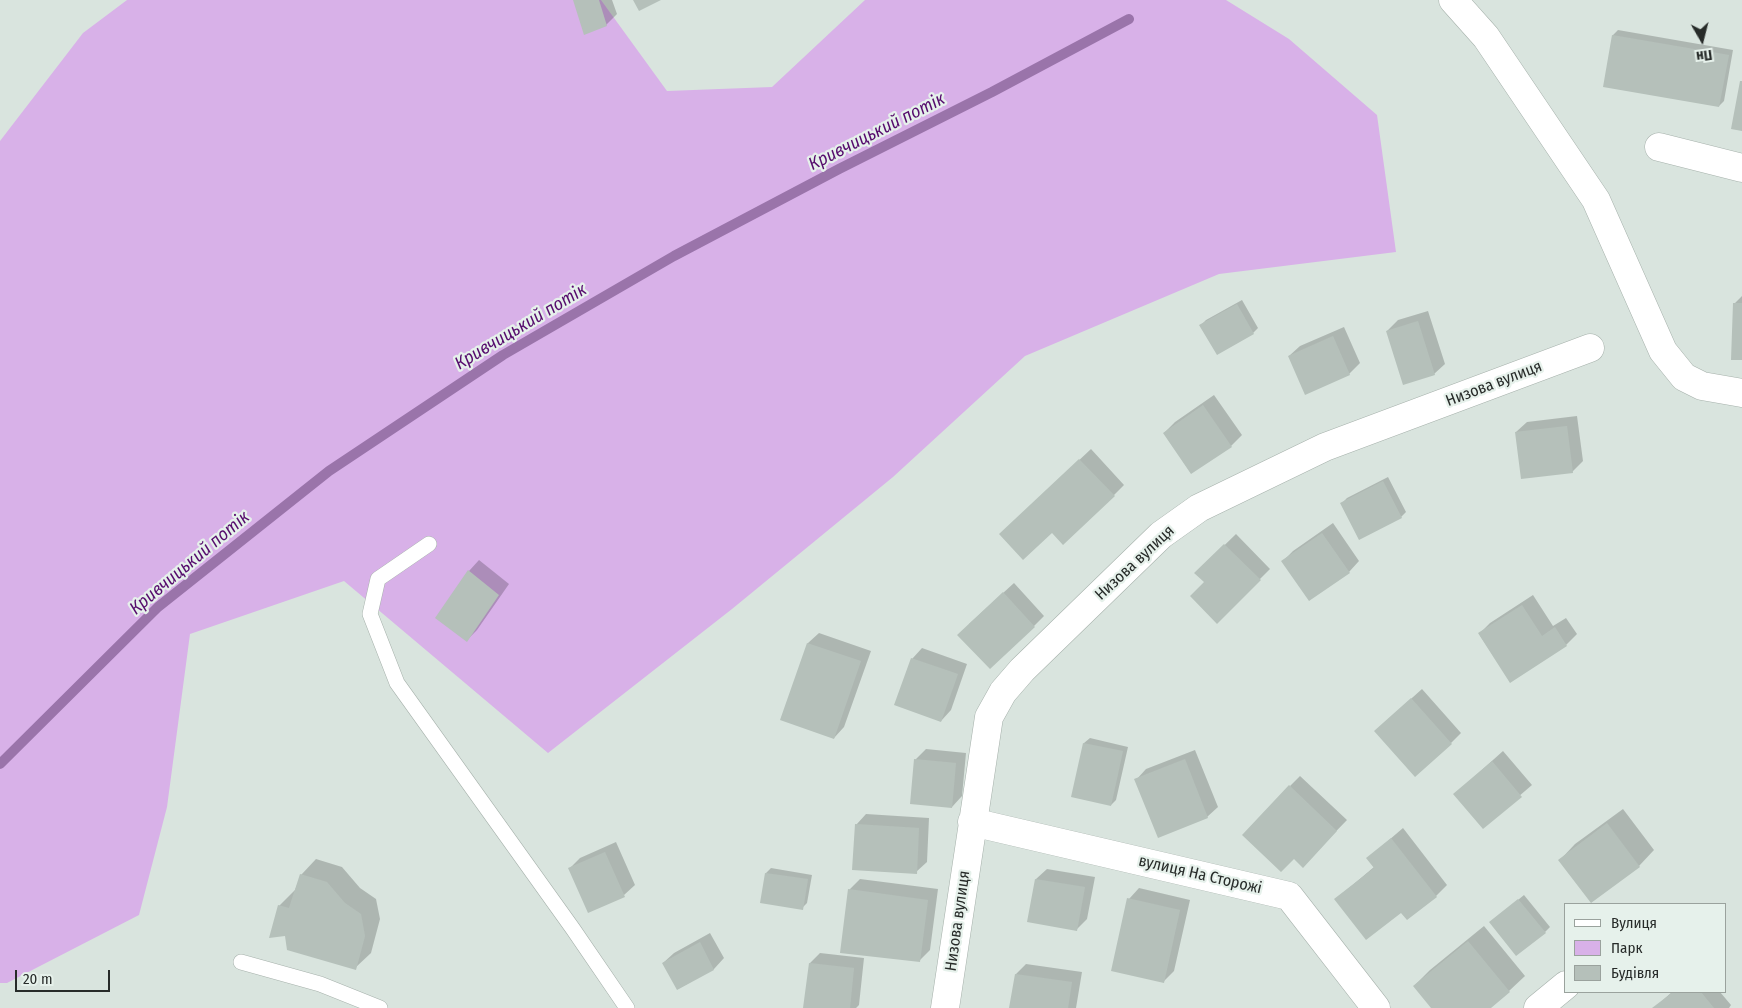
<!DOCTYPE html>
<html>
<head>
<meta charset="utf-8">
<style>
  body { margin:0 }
  #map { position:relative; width:1742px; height:1008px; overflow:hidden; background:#d9e4de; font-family:"Fira Sans Condensed",sans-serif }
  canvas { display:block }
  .legend { position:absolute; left:1564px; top:903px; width:162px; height:90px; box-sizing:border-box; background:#e6f1eb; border:1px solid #9aa29d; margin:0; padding:6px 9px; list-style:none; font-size:15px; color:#272b29 }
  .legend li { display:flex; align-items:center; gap:10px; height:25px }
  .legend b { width:25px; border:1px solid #9aa29d }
  .north { position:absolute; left:1677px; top:15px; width:50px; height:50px; -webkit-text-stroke:4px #e6f1eb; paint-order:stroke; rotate:172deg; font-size:14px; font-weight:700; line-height:20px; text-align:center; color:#272b29 }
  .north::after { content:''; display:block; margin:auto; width:18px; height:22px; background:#272b29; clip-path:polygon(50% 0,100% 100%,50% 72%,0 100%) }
  .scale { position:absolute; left:15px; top:970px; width:95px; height:22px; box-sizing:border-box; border:2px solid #272b29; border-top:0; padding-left:6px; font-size:15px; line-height:18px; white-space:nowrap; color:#272b29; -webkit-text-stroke:4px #e6f1eb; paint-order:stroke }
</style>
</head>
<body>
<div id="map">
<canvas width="1742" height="1008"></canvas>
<ul class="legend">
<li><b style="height:6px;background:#fff"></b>Вулиця</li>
<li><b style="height:14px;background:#d8b1e8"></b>Парк</li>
<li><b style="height:14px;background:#b5c0ba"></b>Будівля</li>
</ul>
<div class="north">Пн</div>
<div class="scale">20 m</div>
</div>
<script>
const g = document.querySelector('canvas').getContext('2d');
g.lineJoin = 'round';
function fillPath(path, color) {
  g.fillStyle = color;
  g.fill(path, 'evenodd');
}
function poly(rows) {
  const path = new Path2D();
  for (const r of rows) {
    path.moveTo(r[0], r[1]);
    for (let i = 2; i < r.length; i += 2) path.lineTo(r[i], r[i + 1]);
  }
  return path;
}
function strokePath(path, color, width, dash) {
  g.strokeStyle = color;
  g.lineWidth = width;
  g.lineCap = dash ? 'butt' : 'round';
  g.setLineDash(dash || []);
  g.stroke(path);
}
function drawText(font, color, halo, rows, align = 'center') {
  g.font = font + ' "Fira Sans Condensed",sans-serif';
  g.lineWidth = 4.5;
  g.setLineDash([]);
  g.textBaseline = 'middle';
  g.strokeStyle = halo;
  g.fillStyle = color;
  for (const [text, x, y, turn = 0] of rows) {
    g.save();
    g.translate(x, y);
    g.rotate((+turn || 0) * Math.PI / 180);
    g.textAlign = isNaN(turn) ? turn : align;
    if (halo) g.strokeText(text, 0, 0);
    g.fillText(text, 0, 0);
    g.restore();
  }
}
const green = poly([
  [127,0,601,0,667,91,772,87,865,0,1226,0,1289,39,1377,115,1396,252,1219,274,1025,356,893,477,732,609,548,753,344,581,190,634,167,807,139,915,7,983,0,983,0,141,83,33]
]);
const shadow = poly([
  [574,0,612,0,617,14,606,25],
  [1618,30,1733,50,1724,101,1719,106,1604,86,1613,35],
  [1742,296,1742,359,1735,303],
  [1242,300,1258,328,1253,333,1201,325,1206,320],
  [1428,311,1445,364,1434,374,1387,331,1398,320],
  [1344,327,1360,363,1349,374,1289,356,1300,346],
  [1214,395,1242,435,1231,446,1191,473,1164,433,1175,422],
  [1577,416,1583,461,1572,472,1516,432,1527,422],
  [1091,449,1124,485,1114,495,1052,531,1011,524],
  [1388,477,1406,512,1401,517,1342,503,1347,498],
  [1333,523,1359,561,1349,572,1282,562,1293,551],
  [1236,534,1270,569,1217,622,1205,582,1196,573],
  [479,560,509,584,477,630,467,640,469,571],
  [1014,583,1044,616,1034,626,969,624],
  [1533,595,1553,626,1566,618,1577,634,1566,645,1510,681,1479,634,1490,623],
  [819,633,871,651,844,727,834,738,781,719,808,643],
  [922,648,967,664,951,710,941,721,912,659],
  [1422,689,1461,733,1451,743,1375,731],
  [1090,738,1128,747,1116,800,1111,805,1072,796,1084,743],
  [926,749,966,753,962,796,952,807,915,760],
  [1195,750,1218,807,1207,817,1136,780,1146,769],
  [1503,751,1532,785,1483,827,1455,794],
  [1300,776,1347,820,1313,855,1290,786],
  [1623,809,1654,850,1639,866,1560,860,1575,844],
  [866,814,929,818,927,862,916,872,856,825],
  [1403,828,1447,885,1436,896,1407,918,1401,911,1336,899,1374,867,1368,858],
  [616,842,635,885,624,895,570,868,580,858],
  [316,859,342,867,360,888,376,899,380,919,371,953,355,968,279,906,295,890,301,875],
  [771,868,812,875,807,903,802,908,762,902,766,873],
  [1047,869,1095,877,1087,919,1077,929,1029,921,1036,879],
  [860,879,938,889,930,950,919,961,849,890],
  [1139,888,1190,900,1174,971,1164,981,1129,899],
  [1524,895,1550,927,1545,932,1496,918],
  [1484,926,1525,976,1509,991,1489,1008,1432,1008,1414,986,1430,970],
  [710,933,724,958,714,969,678,989,663,963,674,953],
  [820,953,864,958,859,1005,856,1008,804,1008,810,963],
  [1026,964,1082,972,1076,1008,1011,1008,1016,974],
  [1672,992,1720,992,1731,1005,1729,1008,1654,1008]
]);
const stream = poly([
  [0,764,158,607,329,471,503,355,674,256,839,169,992,92,1129,19]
]);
const building = poly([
  [573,0,599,0,607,26,584,35],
  [633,0,661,0,639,11],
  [1612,35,1729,55,1719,107,1603,87],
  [1740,81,1742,81,1742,131,1731,129],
  [1733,303,1742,303,1742,360,1731,360],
  [1237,304,1254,334,1217,355,1199,325],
  [1418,321,1435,375,1403,385,1386,331],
  [1333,336,1350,375,1305,395,1288,356],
  [1203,405,1232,447,1191,474,1163,433],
  [1567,426,1573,473,1521,479,1515,432],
  [1079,459,1115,496,1063,545,1052,533,1023,560,999,534],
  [1383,481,1402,518,1359,540,1340,503],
  [1322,533,1350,573,1309,601,1281,561],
  [1224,544,1261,580,1217,624,1190,596,1204,582,1194,573],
  [468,570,499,595,467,642,435,618],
  [1003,592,1035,627,990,669,957,635],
  [1522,605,1542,636,1555,627,1567,646,1510,683,1478,633],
  [807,643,861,661,834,739,780,720],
  [911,658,958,674,941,722,894,705],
  [1411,698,1452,744,1415,777,1374,731],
  [1083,743,1123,751,1111,806,1071,797],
  [914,759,956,763,952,808,910,804],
  [1185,759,1208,818,1158,838,1134,779],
  [1492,761,1522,797,1483,829,1453,794],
  [1289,785,1337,831,1303,868,1294,859,1281,872,1242,835],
  [1607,823,1640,867,1591,903,1558,860],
  [855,824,919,828,917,874,852,870],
  [1391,838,1437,897,1407,920,1401,913,1366,940,1334,899,1374,868,1366,858],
  [605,852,625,897,588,913,568,868],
  [765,873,808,879,803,910,760,903],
  [300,874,327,882,345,903,361,914,365,936,356,970,287,950,285,936,269,938,278,905,289,908],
  [1035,879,1085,887,1077,931,1027,922],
  [848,889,928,900,920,962,840,953],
  [1127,898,1180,910,1164,983,1111,971],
  [1518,899,1546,933,1516,956,1489,922],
  [1468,941,1510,992,1491,1008,1431,1008,1413,986],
  [700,942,714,970,677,990,662,963],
  [809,963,854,968,850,1008,803,1008],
  [1015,974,1072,982,1068,1008,1009,1008],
  [1673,992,1701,992,1714,1008,1652,1008]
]);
const lane = poly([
  [429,544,378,579,370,614,397,683,573,929,627,1008],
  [241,962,320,984,380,1008]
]);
const street = poly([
  [1453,0,1486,37,1596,200,1663,351,1684,377,1702,386,1742,393],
  [1659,147,1742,168],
  [972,822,1289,896,1376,1008],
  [945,1008,989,717,1003,692,1022,670,1161,535,1199,508,1325,447,1590,348],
  [1538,1008,1566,985]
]);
const streetNames = [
  ["Низова вулиця",1494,384,-21],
  ["Низова вулиця",1135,563,-43],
  ["вулиця На Сторожі",1200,875,13],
  ["Низова вулиця",958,921,-82]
];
const waterNames = [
  ["Кривчицький потік",877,132,-27],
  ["Кривчицький потік",521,327,-31],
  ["Кривчицький потік",190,563,-40]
];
fillPath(green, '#d8b1e8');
fillPath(shadow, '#0003');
strokePath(stream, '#9a74aa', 10);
fillPath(building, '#b5c0ba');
strokePath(lane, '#a6b1ab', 16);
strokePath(street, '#a6b1ab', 29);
strokePath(lane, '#fff', 15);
strokePath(street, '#fff', 28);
drawText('16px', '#272b29', '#e6f1eb', streetNames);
drawText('italic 18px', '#560c6d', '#e6f1eb', waterNames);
</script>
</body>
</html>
